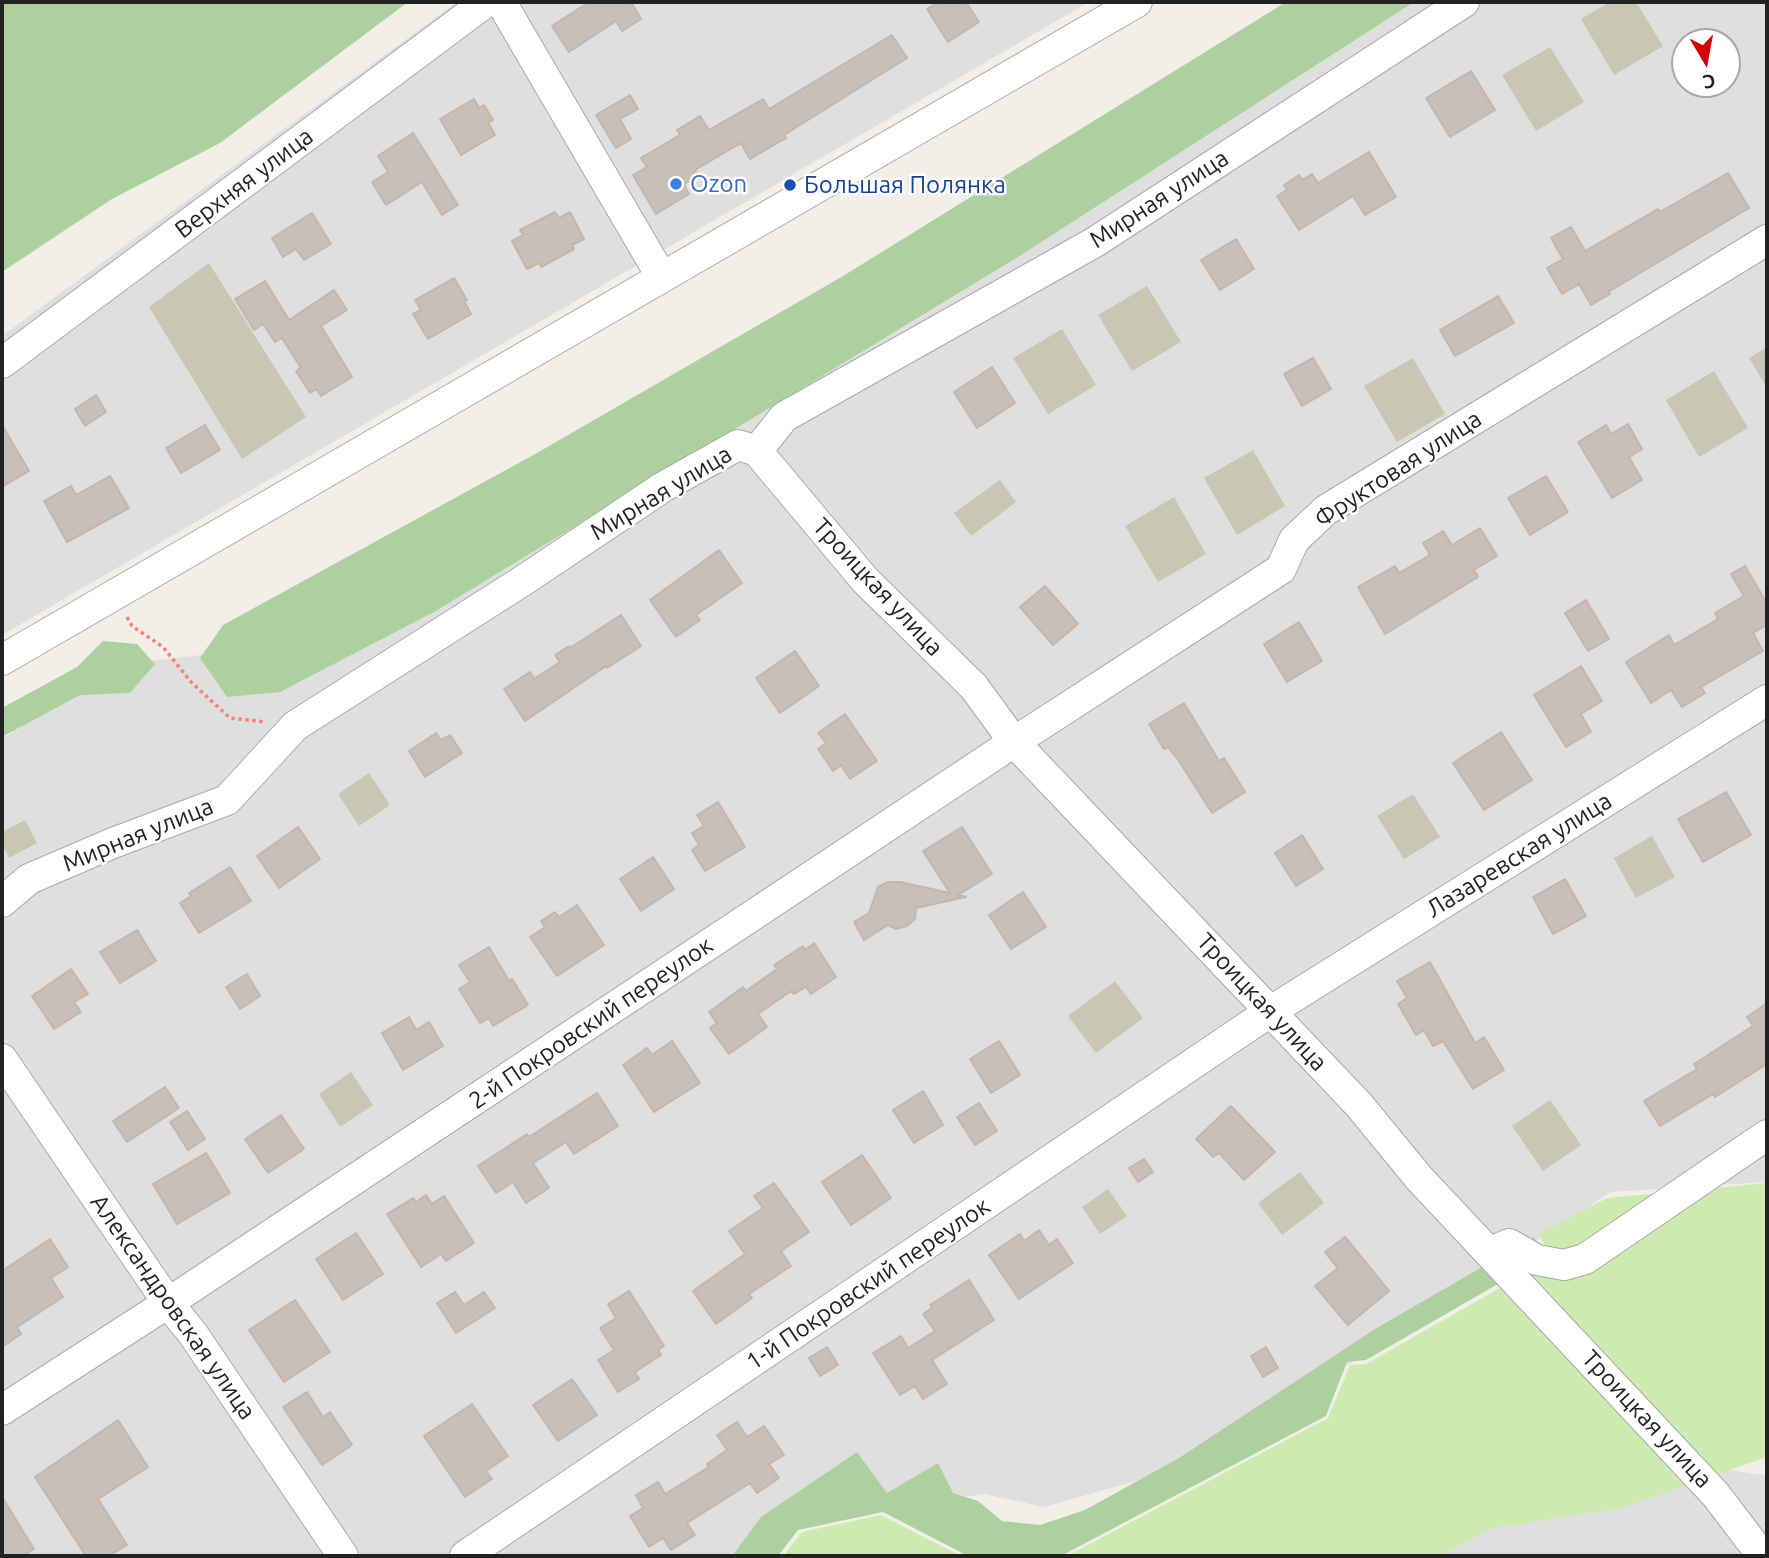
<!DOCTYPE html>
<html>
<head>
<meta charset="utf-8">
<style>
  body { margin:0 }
  #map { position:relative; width:1769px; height:1558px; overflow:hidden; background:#f2efe9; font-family:Ubuntu,sans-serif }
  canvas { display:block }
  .frame { position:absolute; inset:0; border:4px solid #222; pointer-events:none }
  .north { position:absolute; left:1671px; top:28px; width:70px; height:70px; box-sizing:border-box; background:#fff; border:2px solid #a7a7a7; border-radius:50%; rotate:170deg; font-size:19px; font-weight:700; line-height:28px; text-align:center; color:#222 }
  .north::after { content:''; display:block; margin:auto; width:24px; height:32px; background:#d40000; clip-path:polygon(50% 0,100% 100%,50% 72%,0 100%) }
</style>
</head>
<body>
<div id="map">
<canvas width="1769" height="1558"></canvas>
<div class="frame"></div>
<div class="north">С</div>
</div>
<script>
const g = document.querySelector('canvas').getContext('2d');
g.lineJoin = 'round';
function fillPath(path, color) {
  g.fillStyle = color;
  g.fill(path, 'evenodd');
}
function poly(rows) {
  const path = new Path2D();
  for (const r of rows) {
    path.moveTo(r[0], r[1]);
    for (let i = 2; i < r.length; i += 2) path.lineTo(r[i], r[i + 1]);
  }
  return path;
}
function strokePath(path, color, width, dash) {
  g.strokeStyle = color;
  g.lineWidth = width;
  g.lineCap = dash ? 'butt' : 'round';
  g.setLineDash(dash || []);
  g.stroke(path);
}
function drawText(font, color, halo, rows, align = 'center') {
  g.font = font + ' Ubuntu,sans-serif';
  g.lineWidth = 5;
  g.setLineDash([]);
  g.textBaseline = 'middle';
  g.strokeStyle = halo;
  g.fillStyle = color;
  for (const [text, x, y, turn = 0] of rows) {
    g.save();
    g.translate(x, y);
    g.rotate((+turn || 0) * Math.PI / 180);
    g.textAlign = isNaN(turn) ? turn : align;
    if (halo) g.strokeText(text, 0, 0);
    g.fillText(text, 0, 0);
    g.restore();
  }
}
const residential = poly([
  [457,2,1089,2,2,635,2,336],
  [1367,2,1767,2,1767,1182,1611,1192,1384,1342,1182,1468,1044,1507,984,1494,914,1504,837,1494,742,1556,2,1556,2,739,122,664,272,647],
  [1685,42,1727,42,1727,84,1685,84],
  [1582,1445,1767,1476,1767,1556,1357,1556]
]);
const construction = poly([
  [1610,2,1636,2,1663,46,1614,75,1581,19],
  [1550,47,1584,102,1536,131,1502,75],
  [209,263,306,417,242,459,149,307],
  [1147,286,1181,342,1132,371,1098,315],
  [1062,329,1096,385,1048,414,1013,358],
  [1767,347,1767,388,1749,358],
  [1413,358,1445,414,1397,442,1364,386],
  [1714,371,1748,428,1699,457,1666,400],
  [1253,450,1285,506,1237,535,1204,478],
  [1000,480,1016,502,971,536,954,513],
  [1174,497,1206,554,1158,582,1125,526],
  [369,773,390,805,359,826,338,794],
  [1413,794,1440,837,1404,859,1377,816],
  [25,820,37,843,9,858,2,844,2,832],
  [1652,836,1675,877,1636,898,1614,858],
  [1115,981,1143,1018,1096,1053,1068,1016],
  [351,1072,373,1105,340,1127,319,1094],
  [1550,1100,1581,1145,1543,1171,1512,1126],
  [1300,1172,1324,1203,1282,1235,1258,1203],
  [1108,1189,1127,1216,1100,1234,1082,1207]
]);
const grass = poly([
  [1767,1183,1767,1457,1622,1508,1493,1528,1439,1556,1067,1556,1328,1418,1350,1365,1366,1364,1551,1259,1539,1233,1607,1198],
  [881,1515,961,1556,783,1556,802,1532]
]);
const forest = poly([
  [2,2,408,2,220,143,112,199,2,272],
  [1286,2,1414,2,1021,255,434,612,280,692,227,697,200,658,223,625,537,453,843,276],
  [103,641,137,644,155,664,130,693,80,695,2,737,2,708,77,667],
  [1534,1237,1543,1258,1366,1360,1347,1362,1326,1416,1061,1556,968,1556,883,1512,798,1530,778,1556,732,1556,761,1517,857,1452,887,1493,938,1463,953,1493,978,1501,1002,1521,1040,1525,1085,1510,1179,1458,1375,1329]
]);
const building = poly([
  [589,2,631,2,641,19,622,31,616,21,569,52,552,26,589,2],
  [939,2,966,2,979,22,948,42,927,9,939,2],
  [892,35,907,58,784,135,786,138,750,159,741,143,695,170,698,176,684,184,689,194,656,214,633,175,647,167,641,158,680,135,677,130,700,116,709,130,763,99,769,109,892,35],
  [1471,71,1495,110,1450,137,1426,98,1471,71],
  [630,95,638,109,620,119,631,139,616,148,596,115,630,95],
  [474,99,479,108,484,105,493,120,488,122,495,135,461,155,440,119,474,99],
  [413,133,458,205,442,215,422,182,386,205,372,182,388,172,378,156,413,133],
  [1369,152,1396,197,1365,215,1353,196,1299,230,1277,196,1287,190,1284,185,1299,175,1302,180,1312,174,1318,183,1369,152],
  [1728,173,1749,208,1608,292,1610,294,1591,305,1579,284,1562,294,1547,268,1563,259,1551,238,1571,227,1585,251,1658,209,1660,212,1728,173],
  [555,212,559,218,570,212,584,239,572,245,574,249,541,267,539,263,527,269,512,241,523,235,520,230,555,212],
  [312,213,331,244,304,260,296,249,283,257,272,238,312,213],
  [1236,239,1254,269,1220,290,1201,260,1236,239],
  [454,278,467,300,464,301,471,314,428,339,413,314,421,310,415,300,454,278],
  [265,281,289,320,334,290,347,310,321,326,352,377,321,396,316,389,310,393,296,371,301,368,282,338,275,342,263,324,254,330,235,299,265,281],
  [1498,296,1514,323,1455,356,1440,330,1498,296],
  [1313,358,1331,389,1302,406,1284,374,1313,358],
  [992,367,1015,403,977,428,954,392,992,367],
  [96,395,106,412,85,426,75,409,96,395],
  [1628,424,1642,449,1629,457,1642,480,1612,498,1578,442,1606,425,1611,434,1628,424],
  [2,425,29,471,2,487,2,425],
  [205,425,220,450,181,473,166,448,205,425],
  [110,476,129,508,67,542,44,501,71,486,76,495,110,476],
  [1546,476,1568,512,1530,535,1508,498,1546,476],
  [1480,528,1497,556,1474,570,1478,577,1385,634,1358,587,1395,566,1399,573,1430,555,1423,543,1443,531,1452,545,1480,528],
  [719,550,742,583,696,615,700,620,676,637,650,600,719,550],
  [1745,566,1767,604,1767,625,1753,633,1763,651,1701,687,1705,693,1682,707,1671,690,1651,703,1626,662,1669,635,1674,645,1718,619,1715,613,1744,596,1731,574,1745,566],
  [1045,586,1078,624,1053,645,1020,607,1045,586],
  [1586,600,1609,639,1588,651,1565,613,1586,600],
  [621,615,641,646,607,668,606,666,525,721,504,689,530,672,534,679,560,662,555,655,569,646,570,648,621,615],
  [1299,622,1322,661,1287,682,1264,644,1299,622],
  [795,651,819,686,780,713,756,678,795,651],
  [1581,666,1602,701,1581,714,1591,732,1566,747,1534,695,1581,666],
  [1184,703,1219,761,1224,758,1245,792,1212,813,1179,761,1168,747,1164,749,1149,724,1184,703],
  [845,714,877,761,850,779,841,765,833,771,818,749,826,743,818,733,845,714],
  [1501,732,1532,780,1484,810,1453,763,1501,732],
  [436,733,441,740,450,735,462,753,425,777,409,751,436,733],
  [1726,792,1751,835,1703,862,1678,819,1726,792],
  [718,802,745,847,705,871,692,850,699,845,692,833,704,826,697,815,718,802],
  [298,827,320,859,279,888,257,856,298,827],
  [962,827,992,874,958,895,966,897,916,908,915,919,907,926,896,929,888,925,864,940,854,922,869,913,878,887,888,882,900,882,950,893,923,851,962,827],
  [1302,835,1323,869,1296,886,1275,853,1302,835],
  [653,857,674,889,641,911,620,879,653,857],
  [230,867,251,901,199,933,180,903,191,896,189,893,230,867],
  [1565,879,1586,916,1553,934,1533,897,1565,879],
  [1023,892,1046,927,1011,949,989,915,1023,892],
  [577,905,604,945,557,976,530,937,545,927,541,921,555,912,559,917,577,905],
  [137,930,156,961,120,983,100,952,137,930],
  [814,943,836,977,811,994,806,987,794,994,791,991,758,1014,767,1027,729,1054,710,1028,717,1023,709,1012,743,987,746,991,777,969,774,965,803,946,805,950,814,943],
  [489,947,509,981,512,979,528,1005,493,1026,489,1018,480,1023,459,989,470,982,459,965,489,947],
  [1430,962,1475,1043,1484,1037,1504,1070,1473,1089,1443,1041,1433,1046,1424,1030,1416,1035,1398,1004,1407,998,1397,981,1430,962],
  [71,969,88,994,74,1002,81,1012,54,1029,32,996,71,969],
  [247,974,260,996,240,1009,226,987,247,974],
  [1767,1003,1767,1064,1715,1097,1713,1094,1660,1126,1644,1101,1697,1069,1694,1064,1753,1026,1747,1017,1767,1003],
  [409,1017,416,1030,429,1022,443,1046,403,1070,382,1033,409,1017],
  [672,1041,700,1083,654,1112,623,1065,647,1048,652,1055,672,1041],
  [999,1041,1020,1075,991,1093,970,1059,999,1041],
  [165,1087,179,1108,127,1142,113,1121,165,1087],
  [923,1091,943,1125,914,1143,893,1110,923,1091],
  [597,1093,618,1126,574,1154,566,1142,533,1163,549,1188,526,1203,513,1182,496,1193,478,1166,527,1134,529,1137,597,1093],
  [979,1103,997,1131,975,1145,957,1117,979,1103],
  [1231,1106,1275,1152,1244,1180,1219,1153,1213,1157,1196,1139,1231,1106],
  [187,1111,205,1139,188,1150,170,1122,187,1111],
  [281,1115,304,1149,268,1173,245,1139,281,1115],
  [206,1153,230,1193,177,1224,153,1184,206,1153],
  [862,1155,891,1198,851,1225,822,1182,862,1155],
  [1144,1159,1153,1172,1138,1182,1129,1168,1144,1159],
  [774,1183,809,1232,781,1251,791,1266,749,1294,752,1298,716,1324,693,1291,745,1254,729,1231,763,1208,754,1196,774,1183],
  [426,1195,432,1204,444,1196,474,1243,446,1261,441,1254,421,1267,387,1214,413,1198,416,1202,426,1195],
  [1039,1230,1049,1245,1057,1239,1073,1263,1019,1299,989,1255,1020,1234,1024,1241,1039,1230],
  [356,1233,383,1274,343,1300,316,1259,356,1233],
  [1345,1237,1389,1291,1348,1325,1315,1286,1338,1268,1325,1252,1345,1237],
  [50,1239,68,1267,51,1278,63,1297,17,1327,21,1334,2,1347,2,1271,50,1239],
  [969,1280,994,1320,932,1360,947,1384,923,1399,915,1386,900,1395,873,1353,901,1336,908,1348,935,1331,923,1314,932,1308,930,1305,969,1280],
  [629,1291,664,1346,658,1350,661,1355,635,1372,639,1379,618,1392,598,1360,614,1350,600,1328,616,1318,608,1304,629,1291],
  [455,1292,464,1305,484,1292,495,1308,456,1333,437,1303,455,1292],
  [295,1300,330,1352,284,1382,249,1330,295,1300],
  [827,1347,838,1365,820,1376,809,1358,827,1347],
  [1266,1347,1278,1368,1263,1377,1251,1356,1266,1347],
  [572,1379,597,1415,558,1441,533,1405,572,1379],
  [307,1392,323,1417,330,1412,352,1445,322,1465,283,1407,307,1392],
  [472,1404,508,1456,486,1471,492,1479,465,1497,424,1436,472,1404],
  [118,1420,148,1467,98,1499,127,1545,109,1556,86,1556,35,1477,118,1420],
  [737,1422,747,1437,764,1426,784,1455,769,1464,779,1478,757,1493,750,1483,687,1523,695,1535,671,1550,663,1538,649,1547,630,1516,643,1508,636,1495,658,1482,665,1494,709,1467,707,1464,727,1450,717,1435,737,1422],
  [2,1497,34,1549,23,1556,2,1556,2,1497]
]);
const path = poly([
  [127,617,132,626,163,647,191,682,230,718,266,722]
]);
const minor = poly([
  [501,2,661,276],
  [2,363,486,2],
  [757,451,865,580,974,687,1014,742,1359,1105,1419,1178,1716,1495,1754,1545,1765,1556],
  [2,660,1137,2],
  [2,902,29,879,113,843,227,800,295,726,524,580,663,487,738,445,757,451,784,417,1095,242,1464,2],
  [2,1059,168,1303,193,1334,343,1556],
  [1490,1252,1509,1244,1537,1260,1564,1265,1585,1259,1767,1135],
  [2,1410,168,1303,1014,742,1281,569,1294,540,1326,510,1767,240],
  [465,1556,1271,1011,1767,700]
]);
const markers = [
  [676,184,7,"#3f7fe0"],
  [790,185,7,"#1a4fb4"]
];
const streetNames = [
  ["Верхняя улица",244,183,-37],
  ["Мирная улица",1159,199,-33],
  ["Фруктовая улица",1398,469,-33],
  ["Мирная улица",661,493,-31],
  ["Троицкая улица",878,587,47],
  ["Мирная улица",138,835,-22],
  ["Лазаревская улица",1519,855,-32],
  ["Троицкая улица",1262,1002,47],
  ["2-й Покровский переулок",591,1023,-34],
  ["1-й Покровский переулок",868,1284,-34],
  ["Александровская улица",173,1307,55],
  ["Троицкая улица",1647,1419,47]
];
const shopNames = [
  ["Ozon",690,184]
];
const transitNames = [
  ["Большая Полянка",804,185]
];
fillPath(residential, '#e0dfdf');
fillPath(construction, '#c7c7b4');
fillPath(grass, '#cdebb0');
fillPath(forest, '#add19e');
fillPath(building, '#c7bfb8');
strokePath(building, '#c4b6ab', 2);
strokePath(minor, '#a9a9a9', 32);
strokePath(path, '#fa8072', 3.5, [3.5, 3.5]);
strokePath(minor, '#fff', 30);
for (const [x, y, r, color] of markers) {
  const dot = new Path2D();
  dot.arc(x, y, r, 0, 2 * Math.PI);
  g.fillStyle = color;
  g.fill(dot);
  strokePath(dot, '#fff', 2.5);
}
drawText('24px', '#222', '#fff', streetNames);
drawText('24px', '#366cbe', '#fff', shopNames, 'left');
drawText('24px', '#164399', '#fff', transitNames, 'left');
</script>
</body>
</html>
